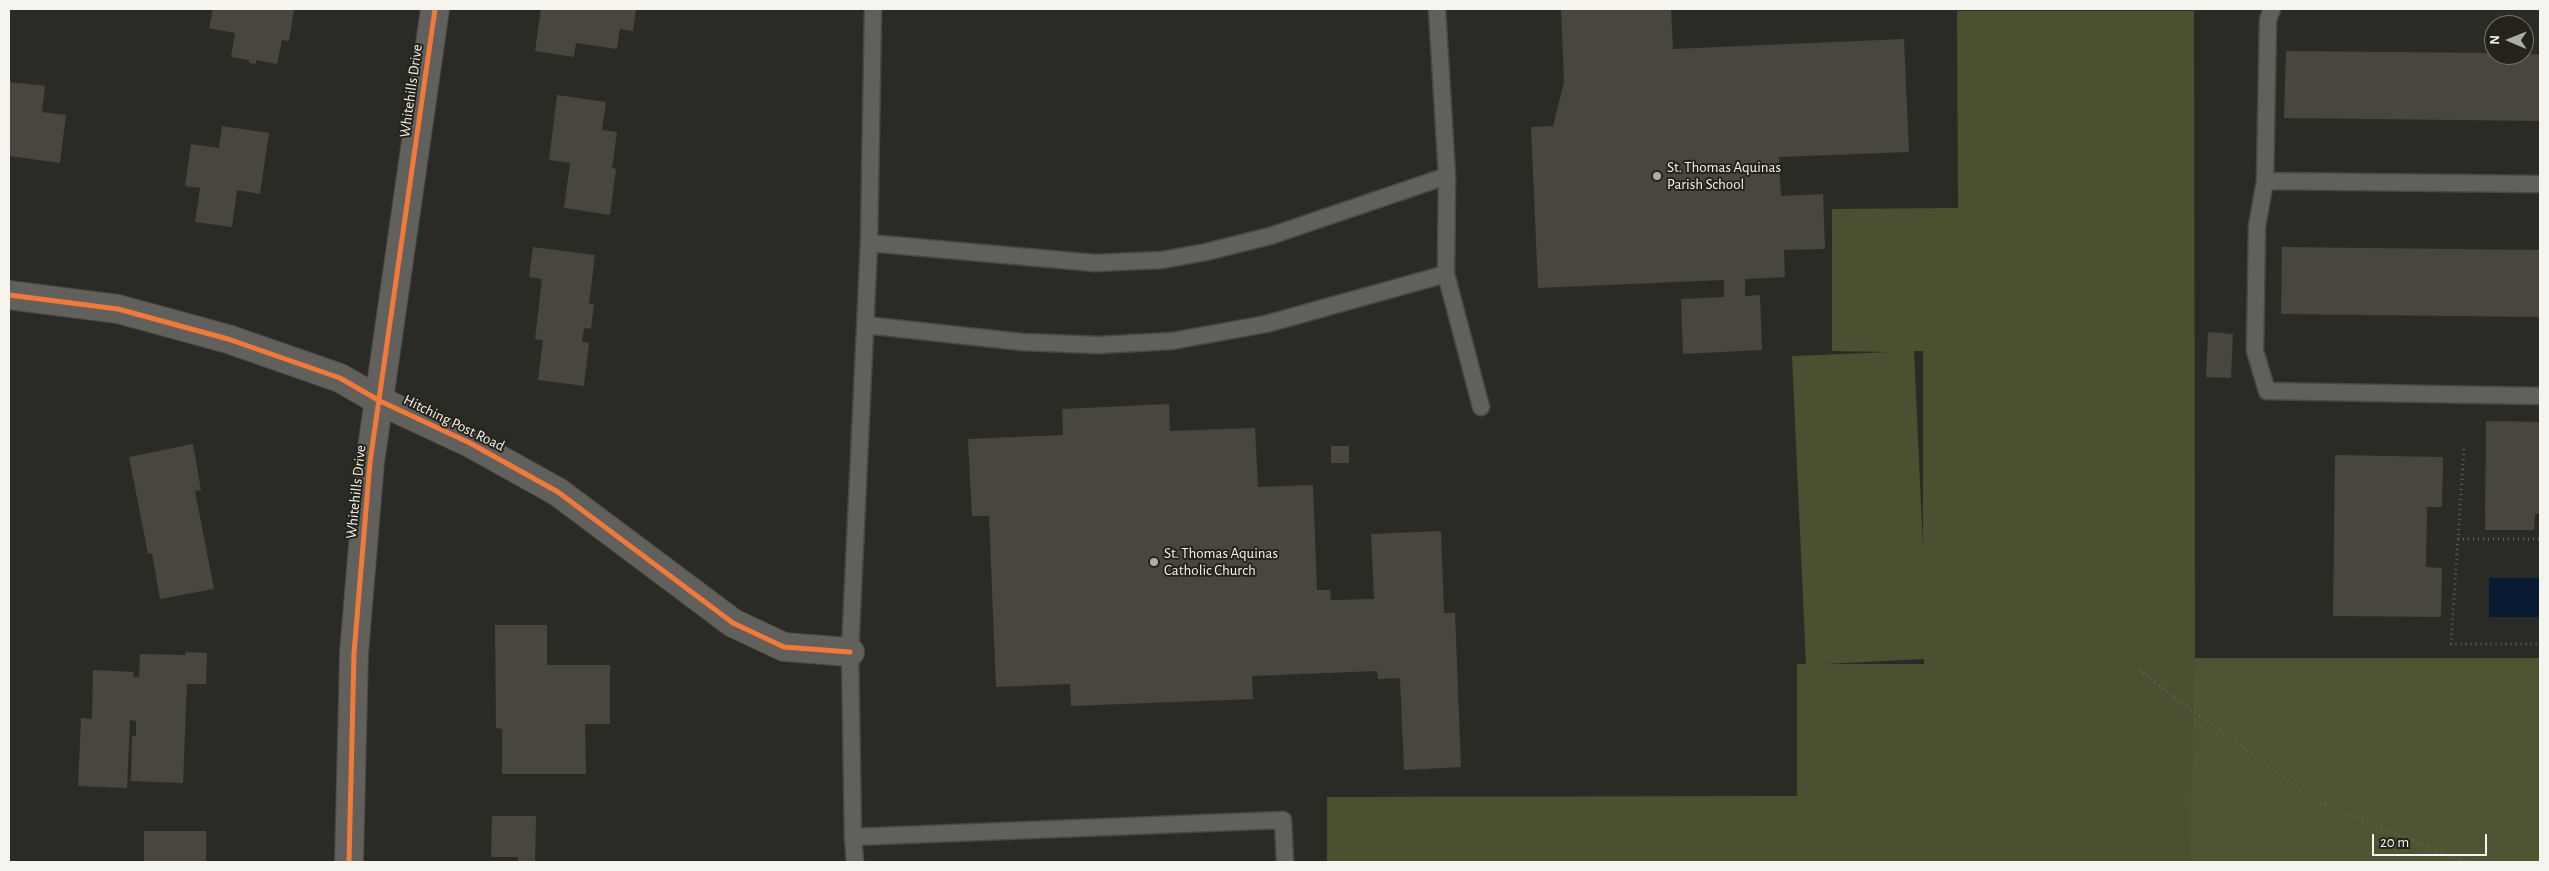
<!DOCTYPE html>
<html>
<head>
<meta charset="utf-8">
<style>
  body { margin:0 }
  #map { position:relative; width:2549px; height:871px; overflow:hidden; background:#2b2b26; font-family:"Alegreya Sans",sans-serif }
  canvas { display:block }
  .frame { position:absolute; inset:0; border:10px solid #f5f4ee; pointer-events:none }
  .north { position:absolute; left:2484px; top:15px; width:50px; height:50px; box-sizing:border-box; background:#242219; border:1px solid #78766e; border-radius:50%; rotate:271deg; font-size:14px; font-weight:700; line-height:20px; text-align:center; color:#f5f4ee }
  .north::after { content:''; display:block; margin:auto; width:18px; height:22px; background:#aeaea8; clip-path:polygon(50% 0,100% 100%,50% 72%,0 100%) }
  .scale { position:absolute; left:2372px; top:834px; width:115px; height:22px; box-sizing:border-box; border:2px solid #f5f4ee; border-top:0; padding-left:6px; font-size:15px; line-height:18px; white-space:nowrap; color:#f5f4ee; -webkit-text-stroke:4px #242219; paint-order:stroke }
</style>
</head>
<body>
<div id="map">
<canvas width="2549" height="871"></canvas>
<div class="frame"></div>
<div class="north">N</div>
<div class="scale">20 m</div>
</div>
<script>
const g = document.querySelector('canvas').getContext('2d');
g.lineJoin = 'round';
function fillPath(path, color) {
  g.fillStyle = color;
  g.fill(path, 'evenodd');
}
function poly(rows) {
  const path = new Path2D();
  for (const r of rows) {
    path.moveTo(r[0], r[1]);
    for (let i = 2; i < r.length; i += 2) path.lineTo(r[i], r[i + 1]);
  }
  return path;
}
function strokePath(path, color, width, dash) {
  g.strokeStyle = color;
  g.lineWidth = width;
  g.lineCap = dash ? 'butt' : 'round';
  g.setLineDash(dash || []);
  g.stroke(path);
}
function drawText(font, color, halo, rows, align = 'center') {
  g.font = font + ' "Alegreya Sans",sans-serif';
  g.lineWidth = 4;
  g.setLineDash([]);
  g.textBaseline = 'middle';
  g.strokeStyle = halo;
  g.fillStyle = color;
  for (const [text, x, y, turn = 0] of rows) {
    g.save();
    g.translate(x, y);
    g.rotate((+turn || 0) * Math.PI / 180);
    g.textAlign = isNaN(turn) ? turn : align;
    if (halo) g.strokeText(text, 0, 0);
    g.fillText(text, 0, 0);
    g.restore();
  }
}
const green = poly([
  [1957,11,2194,11,2195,658,2540,658,2540,862,1327,862,1327,797,1797,796,1797,664,1806,664,1792,356,1892,352,1832,351,1832,209,1958,208],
  [1915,351,1923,351,1923,547,1914,351],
  [1924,659,1924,664,1825,664]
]);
const forest = poly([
  [2540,658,2540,862,2190,862,2195,659]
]);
const water = poly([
  [2489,578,2540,578,2540,617,2489,617]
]);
const building = poly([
  [213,9,294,9,289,41,282,40,277,64,256,60,256,64,249,63,249,60,231,57,235,33,209,28],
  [541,9,636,9,633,31,620,29,617,49,576,43,574,57,535,51],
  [1561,9,1671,9,1673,49,1904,39,1909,152,1779,157,1781,196,1823,194,1825,249,1784,250,1785,277,1745,279,1745,296,1760,295,1762,350,1683,354,1681,299,1724,297,1724,280,1538,288,1531,127,1553,126,1564,82],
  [2286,51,2494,53,2494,55,2540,54,2540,121,2284,118],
  [9,82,45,86,42,112,66,115,60,163,9,156],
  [557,95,606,102,602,130,617,132,612,168,616,169,610,215,564,208,570,163,549,160],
  [222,126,269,133,260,194,237,190,232,227,195,222,200,188,185,186,191,144,219,148],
  [533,247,595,255,589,304,594,304,591,329,584,328,582,342,589,343,584,386,538,380,543,340,535,339,542,279,529,277],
  [2282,247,2540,250,2540,317,2281,314],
  [2208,332,2233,334,2231,378,2206,377],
  [1169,404,1170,431,1255,428,1258,487,1313,485,1317,590,1330,590,1331,600,1374,599,1371,534,1441,531,1444,613,1455,613,1461,767,1404,770,1400,678,1378,679,1377,671,1252,676,1253,699,1071,706,1070,684,996,687,989,516,972,516,968,439,1063,435,1062,409],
  [2486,421,2540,422,2540,514,2535,514,2534,530,2485,530],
  [193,444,201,490,195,491,214,589,160,599,152,553,148,554,129,457],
  [1331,446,1349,446,1349,463,1331,463],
  [2335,455,2443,457,2442,507,2427,507,2426,567,2442,568,2441,617,2333,616],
  [495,625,547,625,547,665,610,665,610,724,585,724,586,774,502,774,502,729,496,728],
  [186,652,207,653,206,684,187,684,183,783,131,781,132,736,136,736,136,721,130,720,127,788,78,786,81,718,92,719,93,670,134,672,133,677,139,677,140,654,185,655],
  [492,816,536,816,535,862,518,862,518,857,491,857],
  [144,831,206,831,206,862,144,862]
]);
const path = poly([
  [2464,449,2451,644,2540,644],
  [2458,539,2540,539],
  [2139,670,2177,700,2320,803,2465,862]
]);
const lane = poly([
  [873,9,869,243,850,652,853,837,1283,820,1285,862],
  [1437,9,1447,176,1446,274,1481,407],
  [2272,9,2268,20,2265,181,2257,226,2255,351,2267,391,2540,396],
  [2265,181,2540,184],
  [869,243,1095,263,1162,260,1206,252,1270,236,1447,176],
  [865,325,1022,342,1098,345,1172,341,1266,324,1446,274],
  [853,837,855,862]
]);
const street = poly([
  [9,295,118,309,228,339,340,378,380,401,470,443,558,492,733,623,784,647,850,652],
  [349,862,354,653,370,462,435,9]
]);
const cycleway = poly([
  [9,295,118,309,228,339,340,378,380,401,470,443,558,492,733,623,784,647,850,652],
  [349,862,354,653,370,462,435,9]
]);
const markers = [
  [1657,176,5,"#aeaea8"],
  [1154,562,5,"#aeaea8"]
];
const streetNames = [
  ["Whitehills Drive",411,91,-82],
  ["Hitching Post Road",454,423,26],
  ["Whitehills Drive",356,492,-84]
];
const poiNames = [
  ["St. Thomas Aquinas",1667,167],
  ["Parish School",1667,184],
  ["St. Thomas Aquinas",1164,553],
  ["Catholic Church",1164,570]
];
fillPath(green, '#495131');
fillPath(forest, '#4e5533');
fillPath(water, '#091a33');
fillPath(building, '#48463d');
strokePath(lane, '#494844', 19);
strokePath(street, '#494844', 30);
strokePath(path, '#62615d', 3, [1, 4]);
strokePath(lane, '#61605c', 16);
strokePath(street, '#61605c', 28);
strokePath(cycleway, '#f17a3a', 5);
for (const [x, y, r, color] of markers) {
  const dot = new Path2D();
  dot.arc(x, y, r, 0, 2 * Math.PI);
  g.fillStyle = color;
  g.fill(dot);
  strokePath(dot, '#242219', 2);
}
drawText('15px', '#f5f4ee', '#242219', streetNames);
drawText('15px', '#f5f4ee', '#242219', poiNames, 'left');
</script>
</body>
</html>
